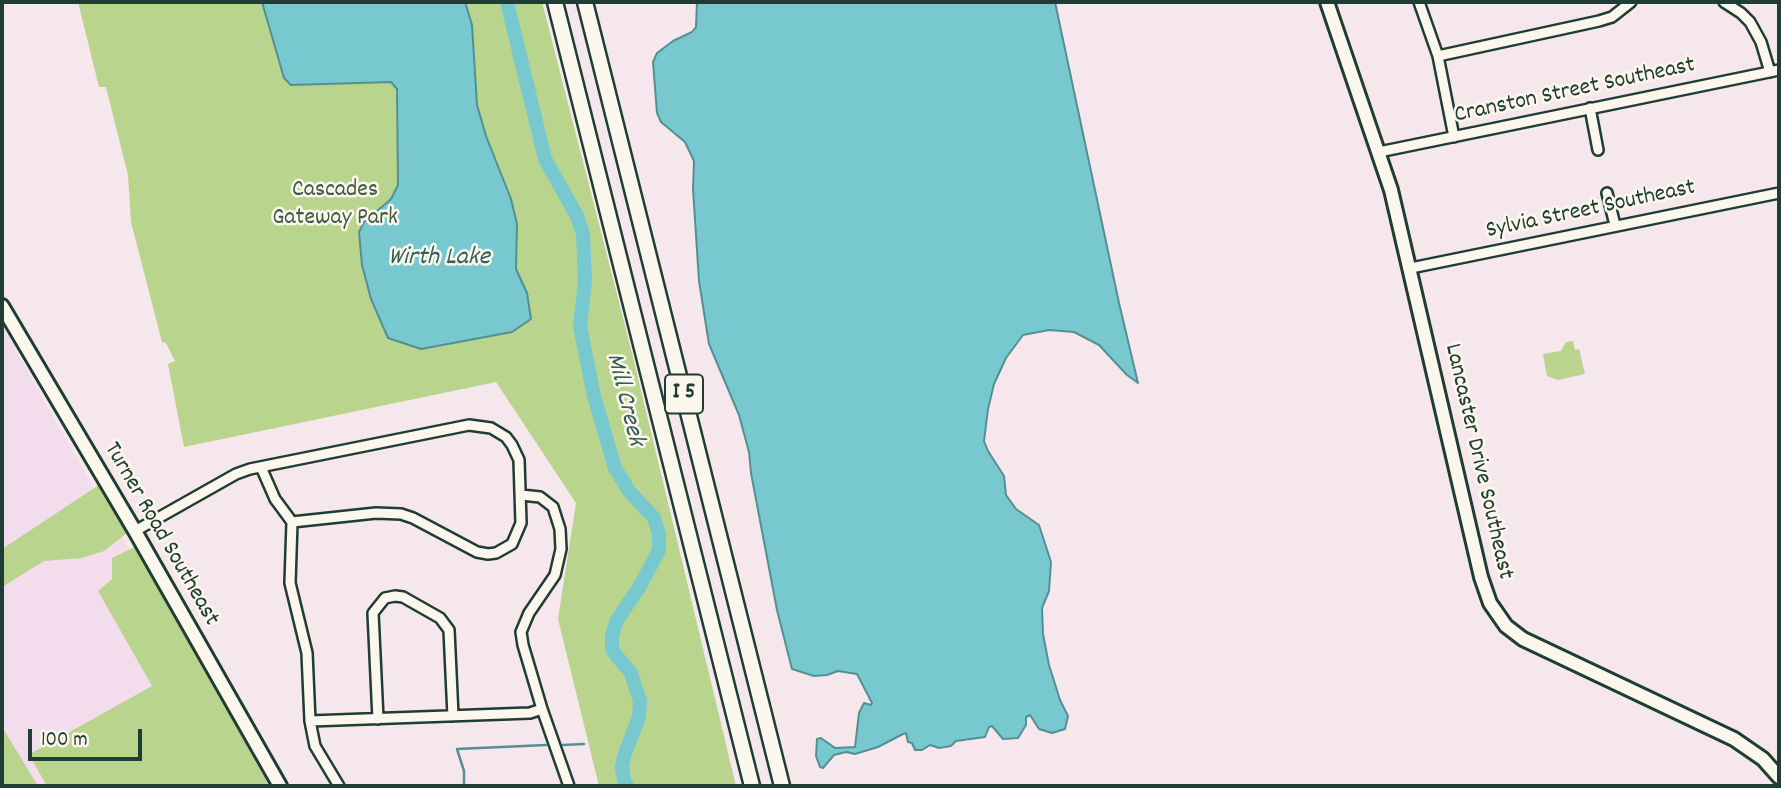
<!DOCTYPE html>
<html>
<head>
<meta charset="utf-8">
<style>
  body { margin:0 }
  #map { position:relative; width:1781px; height:788px; overflow:hidden; background:#f6e7ec; font-family:Dekko,sans-serif }
  canvas { display:block }
  .frame { position:absolute; inset:0; border:4px solid #1f3d34; pointer-events:none }
  .scale { position:absolute; left:28px; top:729px; width:114px; height:32px; box-sizing:border-box; border:4px solid #1f3d34; border-top:0; padding-left:9px; font-size:21px; line-height:24px; white-space:nowrap; color:#1f3d34; -webkit-text-stroke:5px #fbf7ec; paint-order:stroke }
</style>
</head>
<body>
<div id="map">
<canvas width="1781" height="788"></canvas>
<div class="frame"></div>
<div class="scale">100 m</div>
</div>
<script>
const g = document.querySelector('canvas').getContext('2d');
g.lineJoin = 'round';
function fillPath(path, color) {
  g.fillStyle = color;
  g.fill(path, 'evenodd');
}
function poly(rows) {
  const path = new Path2D();
  for (const r of rows) {
    path.moveTo(r[0], r[1]);
    for (let i = 2; i < r.length; i += 2) path.lineTo(r[i], r[i + 1]);
  }
  return path;
}
function strokePath(path, color, width, dash) {
  g.strokeStyle = color;
  g.lineWidth = width;
  g.lineCap = dash ? 'butt' : 'round';
  g.setLineDash(dash || []);
  g.stroke(path);
}
function drawText(font, color, halo, rows, align = 'center') {
  g.font = font + ' Dekko,sans-serif';
  g.lineWidth = 5;
  g.setLineDash([]);
  g.textBaseline = 'middle';
  g.strokeStyle = halo;
  g.fillStyle = color;
  for (const [text, x, y, turn = 0] of rows) {
    g.save();
    g.translate(x, y);
    g.rotate((+turn || 0) * Math.PI / 180);
    g.textAlign = isNaN(turn) ? turn : align;
    if (halo) g.strokeText(text, 0, 0);
    g.fillText(text, 0, 0);
    g.restore();
  }
}
const built = poly([
  [2,325,44,401,264,786,2,786]
]);
const green = poly([
  [78,2,542,2,632,353,736,786,599,786,558,619,576,503,496,382,184,447,168,364,175,361,166,343,162,342,131,222,128,175,106,87,99,87],
  [1573,341,1575,350,1579,349,1585,374,1558,380,1547,376,1543,354,1561,351,1566,342],
  [99,485,127,533,104,551,82,558,44,561,2,587,2,549],
  [135,547,203,666,269,786,47,786,36,767,31,758,32,753,152,686,98,591,112,579,112,558],
  [2,727,38,786,2,786]
]);
const water = poly([
  [262,2,465,2,472,25,477,105,486,136,511,199,517,224,516,269,527,293,531,319,512,332,421,349,388,338,371,299,362,265,359,232,364,222,391,199,398,185,397,89,391,82,291,85,284,78,262,2],
  [697,2,1055,2,1119,303,1138,383,1127,375,1099,345,1074,332,1049,330,1023,335,1006,358,994,384,988,409,984,441,988,451,1004,476,1006,495,1016,509,1039,525,1051,562,1049,591,1042,608,1043,634,1049,665,1060,700,1068,716,1065,729,1052,733,1039,729,1030,715,1026,717,1026,725,1018,738,1003,739,992,726,989,727,985,737,956,741,951,746,939,748,930,745,922,750,915,750,912,743,908,742,906,733,903,734,878,747,855,754,846,752,834,755,823,768,820,767,816,756,817,739,821,738,835,748,855,747,859,713,864,703,871,705,872,703,857,674,838,671,827,675,814,676,792,669,777,610,751,473,749,452,739,415,709,344,699,281,693,189,694,161,685,142,661,122,657,113,653,62,657,53,673,41,692,32,696,27,697,2]
]);
const stream = poly([
  [563,745,584,744],
  [464,786,464,771,457,749,546,745]
]);
const river = poly([
  [507,2,545,159,577,216,583,234,585,281,580,326,594,396,615,468,629,491,654,518,659,534,659,550,640,586,617,620,612,635,612,648,615,654,631,673,640,701,639,717,624,756,622,767,624,781,627,786]
]);
const minor = poly([
  [1419,2,1438,56,1454,137],
  [1724,2,1741,13,1750,22,1761,42,1770,72],
  [1438,56,1599,21,1612,17,1631,2],
  [1590,108,1598,150],
  [1379,152,1779,70],
  [1607,193,1615,225],
  [1411,268,1779,193],
  [292,522,290,583,307,653,310,721,530,713,542,709,523,645,521,632,529,613,555,575,561,549,560,529,553,507,540,497,521,495],
  [135,531,236,474,250,469,469,425,491,428,506,437,512,445,519,460,521,523,512,544,496,553,488,554,477,552,413,518,401,514,376,513,292,522,275,499,261,467],
  [542,709,569,786],
  [378,719,373,613,385,598,395,596,403,597,440,618,449,630,453,716],
  [310,721,315,746,339,786]
]);
const major = poly([
  [1327,2,1391,190,1481,577,1490,603,1506,626,1523,639,1734,739,1763,759,1779,777],
  [2,306,135,531,280,786]
]);
const highway = poly([
  [555,2,752,786],
  [585,2,782,786]
]);
const shields = [
  [684,394,38]
];
const shieldNames = [
  ["I 5",684,394]
];
const streetNames = [
  ["Cranston Street Southeast",1575,92,-12],
  ["Sylvia Street Southeast",1591,211,-12],
  ["Lancaster Drive Southeast",1477,462,77],
  ["Turner Road Southeast",160,535,60]
];
const parkNames = [
  ["Cascades",335,192],
  ["Gateway Park",335,220]
];
const waterNames = [
  ["Wirth Lake",439,259],
  ["Mill Creek",623,400,76]
];
fillPath(built, '#f3dcec');
fillPath(green, '#b9d48c');
fillPath(water, '#78c8d0');
strokePath(water, '#549092', 2);
strokePath(stream, '#549092', 2.5);
strokePath(river, '#78c8d0', 14);
strokePath(minor, '#1f3d34', 14);
strokePath(major, '#1f3d34', 18);
strokePath(highway, '#1f3d34', 19);
strokePath(minor, '#fbf7ec', 9);
strokePath(major, '#fbf7ec', 12);
strokePath(highway, '#fbf7ec', 14);
for (const [x, y, w] of shields) {
  const box = new Path2D();
  box.roundRect(x - w / 2, y - 19.5, w, 39, 5);
  g.fillStyle = '#fbf7ec';
  g.fill(box);
  strokePath(box, '#1f3d34', 2);
}
drawText('bold 23px', '#1f3d34', null, shieldNames);
drawText('24px', '#1f3d34', '#fbf7ec', streetNames);
drawText('24px', '#3e5b46', '#fbf7ec', parkNames);
drawText('italic 26px', '#35605b', '#fbf7ec', waterNames);
</script>
</body>
</html>
